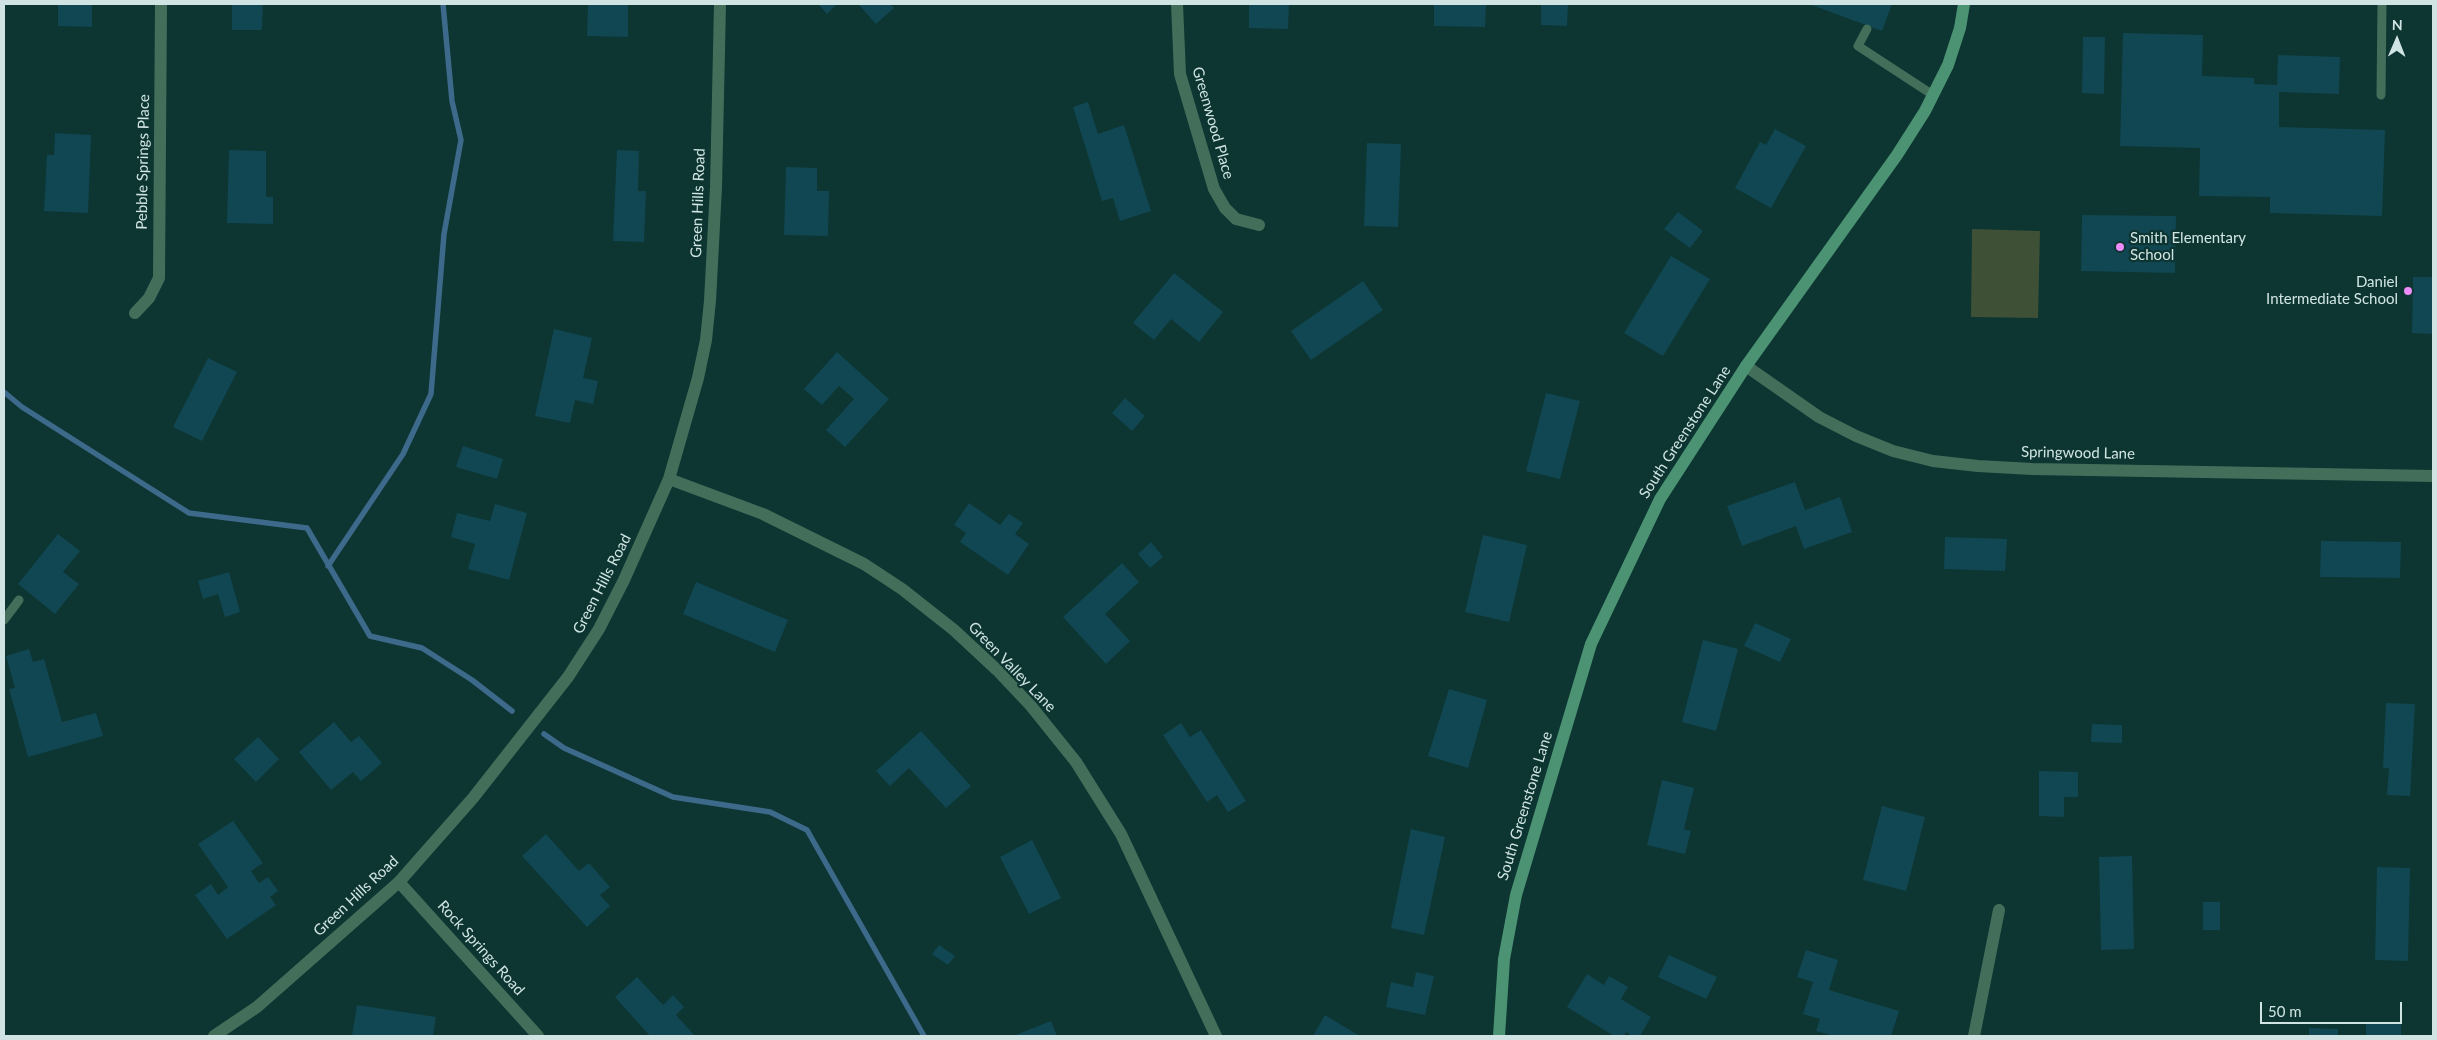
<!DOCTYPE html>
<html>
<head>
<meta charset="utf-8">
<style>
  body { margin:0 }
  #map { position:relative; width:2437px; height:1040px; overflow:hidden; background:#0d3532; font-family:Lato,sans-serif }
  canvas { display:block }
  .frame { position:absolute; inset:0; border:5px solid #d0e5e3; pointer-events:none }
  .north { position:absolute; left:2372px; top:15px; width:50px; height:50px; -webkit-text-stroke:4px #0d3532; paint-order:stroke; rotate:1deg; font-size:14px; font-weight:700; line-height:20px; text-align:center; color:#d0e5e3 }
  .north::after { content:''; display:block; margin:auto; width:18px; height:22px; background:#d0e5e3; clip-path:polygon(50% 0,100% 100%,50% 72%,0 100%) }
  .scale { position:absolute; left:2260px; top:1002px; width:142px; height:22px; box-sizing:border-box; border:2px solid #d0e5e3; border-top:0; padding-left:6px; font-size:15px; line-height:18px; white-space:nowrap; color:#d0e5e3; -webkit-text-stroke:4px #0d3532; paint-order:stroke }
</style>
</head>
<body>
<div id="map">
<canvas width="2437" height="1040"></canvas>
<div class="frame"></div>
<div class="north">N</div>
<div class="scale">50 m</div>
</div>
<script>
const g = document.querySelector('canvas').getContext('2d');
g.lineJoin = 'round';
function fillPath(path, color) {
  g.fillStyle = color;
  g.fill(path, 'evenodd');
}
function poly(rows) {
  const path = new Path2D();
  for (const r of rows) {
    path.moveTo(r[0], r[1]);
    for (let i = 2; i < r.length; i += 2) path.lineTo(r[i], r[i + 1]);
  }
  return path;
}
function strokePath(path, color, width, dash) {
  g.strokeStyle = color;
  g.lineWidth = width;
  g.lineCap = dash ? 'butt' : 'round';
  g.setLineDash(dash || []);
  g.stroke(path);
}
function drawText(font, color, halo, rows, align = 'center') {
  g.font = font + ' Lato,sans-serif';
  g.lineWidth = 4.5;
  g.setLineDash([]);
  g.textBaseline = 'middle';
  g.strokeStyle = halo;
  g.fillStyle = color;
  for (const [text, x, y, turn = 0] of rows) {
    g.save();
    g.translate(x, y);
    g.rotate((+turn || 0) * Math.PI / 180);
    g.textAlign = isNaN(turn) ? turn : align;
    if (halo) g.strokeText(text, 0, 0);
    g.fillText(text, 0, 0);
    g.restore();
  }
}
const green = poly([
  [1972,229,2040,231,2038,318,1971,317]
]);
const stream = poly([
  [4,392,22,407,189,513,307,528,370,636,422,648,472,680,512,711],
  [328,566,403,454,431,394,444,234,461,140,452,101,443,4],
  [544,734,564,748,673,797,770,812,807,830,924,1036]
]);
const building = poly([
  [58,4,92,4,92,27,58,26],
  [232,4,263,4,262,30,232,30],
  [588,4,628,4,628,37,587,36],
  [818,4,837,4,827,14],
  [858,4,890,4,894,8,876,24],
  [1249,4,1289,4,1288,29,1249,28],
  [1434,4,1486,4,1485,27,1434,26],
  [1541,4,1568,4,1567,26,1541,25],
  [1809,4,1892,4,1882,31],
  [2123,33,2203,35,2202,76,2254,78,2254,84,2277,85,2278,55,2340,57,2339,94,2279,92,2279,127,2385,130,2382,216,2270,213,2270,197,2199,196,2200,148,2120,146],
  [2083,37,2105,37,2104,94,2082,93],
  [1088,102,1098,134,1124,125,1151,211,1120,221,1113,198,1102,201,1073,107],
  [1775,129,1806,146,1771,208,1735,188,1760,142,1766,145],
  [55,133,91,135,88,213,44,211,47,155,54,155],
  [1367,143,1401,144,1398,227,1364,226],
  [229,150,266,151,266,197,273,197,273,224,227,223],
  [617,150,639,151,638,191,646,191,644,242,613,241],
  [786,167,817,168,817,191,829,191,828,236,784,235],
  [1678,212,1703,231,1690,248,1664,229],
  [2082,215,2176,216,2175,273,2081,271],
  [1671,256,1710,279,1663,356,1624,333],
  [1174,273,1223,312,1199,342,1171,319,1154,340,1133,323],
  [2413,277,2433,277,2433,334,2412,333],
  [1363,281,1383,310,1311,360,1291,331],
  [554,329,592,338,583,378,598,381,593,404,575,400,570,423,535,416],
  [837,352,889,399,845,447,826,430,854,399,839,386,822,405,804,389],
  [208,358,237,372,202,441,173,427],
  [1546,393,1580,401,1560,479,1526,471],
  [1125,398,1145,416,1132,431,1112,413],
  [463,446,503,459,497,479,456,467],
  [1795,482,1805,510,1840,497,1852,532,1804,549,1796,526,1742,546,1727,506],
  [969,503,1000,525,1009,514,1023,523,1015,534,1029,544,1008,575,960,542,966,533,954,525],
  [495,504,527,513,509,580,468,569,475,544,451,537,457,513,490,521],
  [58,534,80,551,63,572,79,584,55,614,18,584],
  [1483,535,1527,545,1509,622,1465,612],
  [1945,537,2007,539,2005,571,1944,569],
  [2321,541,2401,542,2400,578,2320,577],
  [1151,542,1163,557,1150,568,1138,554],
  [1122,563,1139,582,1105,614,1130,641,1106,664,1063,617],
  [229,572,240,612,225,617,218,594,203,599,198,581],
  [696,582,788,620,775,652,683,614],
  [1755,623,1791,639,1780,662,1744,646],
  [1703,640,1738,649,1716,731,1682,722],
  [29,649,33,662,44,659,62,722,96,713,103,736,28,757,9,689,15,688,6,656],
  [1449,689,1487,700,1468,768,1428,756],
  [2386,703,2415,704,2410,796,2387,795,2389,768,2383,768],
  [334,722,351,742,359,736,382,763,361,781,353,772,331,790,299,752],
  [1181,723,1190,737,1201,730,1246,801,1228,812,1217,795,1207,802,1163,735],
  [2092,724,2122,725,2122,743,2091,742],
  [921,731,971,786,946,808,909,768,890,786,876,771],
  [258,737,279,759,256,782,234,759],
  [2039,771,2078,772,2078,797,2064,797,2064,817,2039,816],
  [1662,780,1694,788,1684,829,1691,831,1685,854,1647,845],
  [1882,806,1925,817,1906,891,1863,880],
  [233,821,263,863,251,871,259,883,268,877,278,891,270,897,276,905,227,939,195,895,211,884,218,895,228,887,198,844],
  [1411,829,1445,837,1424,935,1391,928],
  [546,834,579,871,589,863,610,887,600,895,610,906,587,927,522,856],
  [1032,840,1061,898,1029,914,1000,857],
  [2132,856,2134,949,2101,950,2099,857],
  [2377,867,2410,868,2408,961,2375,960],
  [2203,902,2220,902,2220,930,2203,930],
  [939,945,955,956,948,965,932,954],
  [1806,950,1838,960,1829,990,1899,1011,1891,1036,1834,1036,1816,1031,1820,1019,1803,1014,1813,982,1797,977],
  [1669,955,1717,977,1706,999,1658,977],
  [1416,972,1434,976,1425,1015,1386,1007,1391,982,1413,987],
  [1587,974,1604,985,1609,976,1628,987,1621,999,1651,1017,1640,1036,1632,1036,1626,1032,1624,1036,1614,1036,1567,1007],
  [637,977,663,1005,673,995,684,1007,676,1015,695,1036,650,1036,615,997],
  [357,1005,436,1017,433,1036,352,1036],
  [1325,1015,1360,1036,1313,1036],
  [1051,1021,1057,1036,1013,1036],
  [2366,1024,2401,1024,2401,1036,2366,1036],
  [2309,1028,2338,1029,2338,1036,2309,1036]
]);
const lane = poly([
  [1867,29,1858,46,1933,95],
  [2381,95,2382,4],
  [4,620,19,600]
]);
const street = poly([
  [1177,4,1180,74,1214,189,1225,208,1236,219,1259,225],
  [135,313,149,298,159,278,161,4],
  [1746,366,1819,417,1856,436,1893,451,1933,461,1978,466,2032,469,2433,476],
  [669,479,763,514,864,564,902,589,954,630,997,670,1031,706,1076,762,1121,834,1216,1036],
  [399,882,538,1036],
  [214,1036,257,1007,399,882,473,798,568,677,599,629,624,580,669,479,698,378,706,340,710,301,716,187,720,4],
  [1974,1036,1999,910]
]);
const secondary = poly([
  [1499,1036,1504,959,1516,895,1591,644,1660,499,1746,366,1897,155,1925,111,1948,65,1960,28,1964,4]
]);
const markers = [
  [2120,247,5,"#ed8cf9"],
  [2408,291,5,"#ed8cf9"]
];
const streetNames = [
  ["Greenwood Place",1213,123,74],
  ["Pebble Springs Place",143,162,-89],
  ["Green Hills Road",698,203,-88],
  ["South Greenstone Lane",1685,432,-57],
  ["Springwood Lane",2078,453,1],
  ["Green Hills Road",602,584,-63],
  ["Green Valley Lane",1012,667,46],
  ["South Greenstone Lane",1525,806,-73],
  ["Green Hills Road",356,896,-43],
  ["Rock Springs Road",481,948,48]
];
const poiNames = [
  ["Smith Elementary",2130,238],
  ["School",2130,255],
  ["Daniel",2398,282,"right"],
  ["Intermediate School",2398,299,"right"]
];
fillPath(green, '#3e5036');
strokePath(stream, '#3d698a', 5.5);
fillPath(building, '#114752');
strokePath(lane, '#436f5a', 9);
strokePath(street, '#436f5a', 12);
strokePath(secondary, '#4b9372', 12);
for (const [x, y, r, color] of markers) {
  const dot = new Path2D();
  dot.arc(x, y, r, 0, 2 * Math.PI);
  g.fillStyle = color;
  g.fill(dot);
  strokePath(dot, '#0d3532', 2);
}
drawText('15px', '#d0e5e3', '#0d3532', streetNames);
drawText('15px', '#d0e5e3', '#0d3532', poiNames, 'left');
</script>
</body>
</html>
